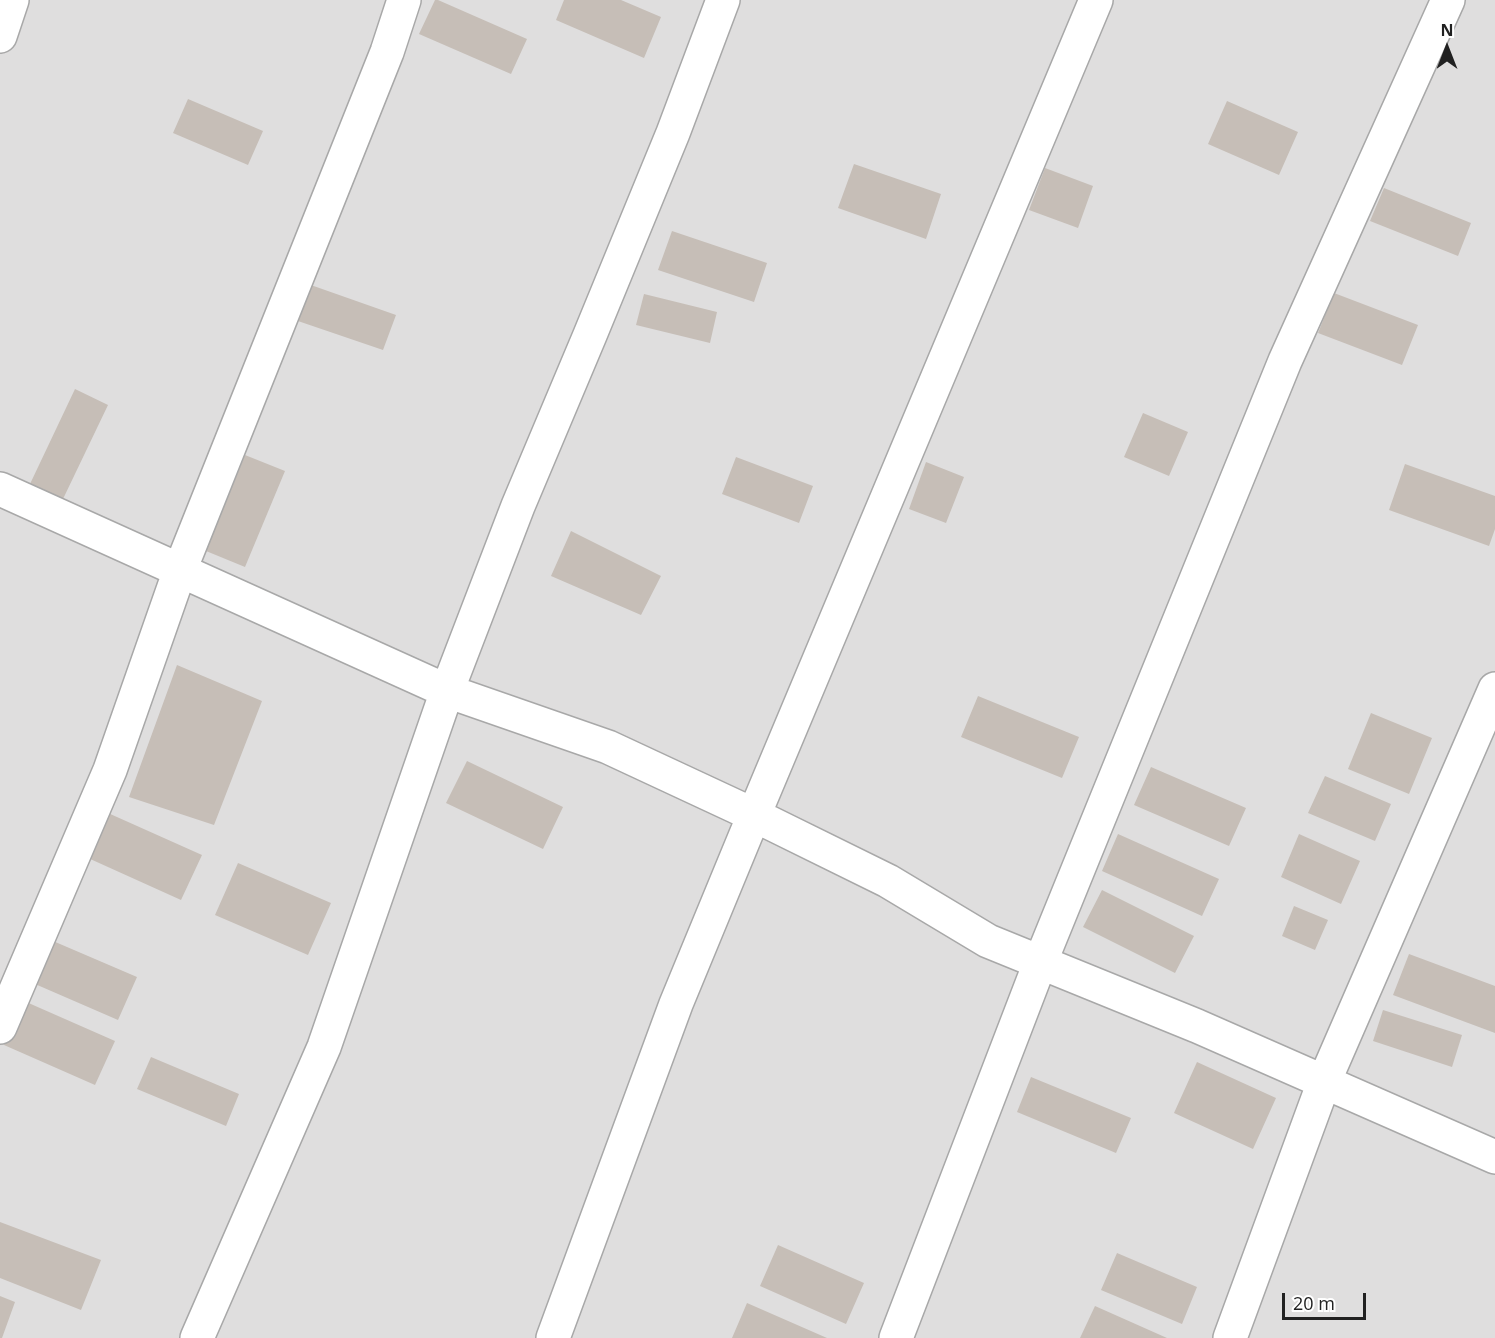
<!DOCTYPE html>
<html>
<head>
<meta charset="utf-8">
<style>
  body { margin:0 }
  #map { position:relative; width:1495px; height:1338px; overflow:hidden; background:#f1efe8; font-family:"Open Sans",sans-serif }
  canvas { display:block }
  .north { position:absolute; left:1417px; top:18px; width:60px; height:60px; -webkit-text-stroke:4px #fff; paint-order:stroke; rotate:0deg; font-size:16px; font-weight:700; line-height:24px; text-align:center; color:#212121 }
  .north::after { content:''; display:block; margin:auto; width:21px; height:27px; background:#212121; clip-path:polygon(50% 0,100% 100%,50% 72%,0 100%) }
  .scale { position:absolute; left:1282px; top:1293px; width:84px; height:27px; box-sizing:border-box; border:3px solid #212121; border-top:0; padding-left:8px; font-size:18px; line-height:21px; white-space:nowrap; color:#212121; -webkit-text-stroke:4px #fff; paint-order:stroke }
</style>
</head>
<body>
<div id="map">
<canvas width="1495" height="1338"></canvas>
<div class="north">N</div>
<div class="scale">20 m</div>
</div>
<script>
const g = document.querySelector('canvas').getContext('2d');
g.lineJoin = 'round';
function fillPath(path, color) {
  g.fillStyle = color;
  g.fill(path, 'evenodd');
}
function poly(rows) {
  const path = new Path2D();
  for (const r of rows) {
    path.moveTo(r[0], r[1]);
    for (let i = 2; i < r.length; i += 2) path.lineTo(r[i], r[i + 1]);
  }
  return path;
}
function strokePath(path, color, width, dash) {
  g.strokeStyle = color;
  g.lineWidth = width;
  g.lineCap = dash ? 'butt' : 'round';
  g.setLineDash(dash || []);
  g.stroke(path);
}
const residential = poly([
  [0,0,1495,0,1495,1338,0,1338]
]);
const building = poly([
  [435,0,438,0,527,39,511,74,419,34],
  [564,0,621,0,661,17,644,58,556,20],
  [188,99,263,131,248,165,173,133],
  [1227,101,1298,132,1279,175,1208,144],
  [854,164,941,194,926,239,838,208],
  [1045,168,1093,186,1078,228,1029,210],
  [1384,188,1471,223,1458,256,1370,221],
  [672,231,767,263,754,302,658,270],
  [308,284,396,315,383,350,295,320],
  [1334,293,1418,325,1402,365,1318,333],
  [644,294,717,312,710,343,636,325],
  [75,389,108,405,63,499,30,484],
  [1143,413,1188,432,1169,476,1124,457],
  [245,455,285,471,245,567,206,551],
  [736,457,813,486,799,523,722,494],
  [926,462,964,477,946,523,909,509],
  [1405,464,1495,496,1495,529,1489,546,1389,510],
  [571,531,661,576,641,615,551,576],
  [177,665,262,701,214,825,129,797],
  [978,696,1079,737,1062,778,961,737],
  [1371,713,1432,738,1409,794,1348,769],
  [467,761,563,807,543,849,446,803],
  [1151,767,1246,808,1229,846,1134,805],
  [1325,776,1391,804,1375,841,1308,813],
  [108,813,202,855,181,900,88,858],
  [1118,834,1219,879,1202,916,1102,871],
  [1299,834,1360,861,1341,904,1281,877],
  [238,863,331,903,308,955,215,915],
  [1102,890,1194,936,1175,973,1083,927],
  [1294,906,1328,920,1315,950,1282,936],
  [53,941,137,977,118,1020,35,984],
  [1409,954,1495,986,1495,1033,1393,995],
  [24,1001,115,1041,95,1085,4,1045],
  [1383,1010,1462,1035,1452,1067,1373,1041],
  [151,1057,239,1094,226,1126,137,1089],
  [1197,1062,1276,1098,1253,1149,1174,1113],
  [1031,1077,1131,1118,1116,1153,1017,1112],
  [0,1222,101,1260,81,1310,0,1278],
  [778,1245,864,1283,846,1324,760,1286],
  [1117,1253,1197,1287,1182,1324,1101,1290],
  [0,1296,15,1302,2,1338,0,1338],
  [747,1303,827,1338,732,1338],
  [1095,1306,1167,1338,1080,1338]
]);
const street = poly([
  [0,36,12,0],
  [0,489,447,691,608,747,754,815,888,881,988,941,1197,1026,1495,1157],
  [0,1027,110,770,180,570,387,52,404,0],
  [197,1338,324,1047,447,691,518,506,590,335,673,133,723,0],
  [553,1338,676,1004,754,815,1096,0],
  [896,1338,1040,963,1285,361,1448,0],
  [1230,1338,1324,1082,1495,689]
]);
fillPath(residential, '#dfdede');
fillPath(building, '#c6beb7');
strokePath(street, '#a8a8a8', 36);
strokePath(street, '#fff', 33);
</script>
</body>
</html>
